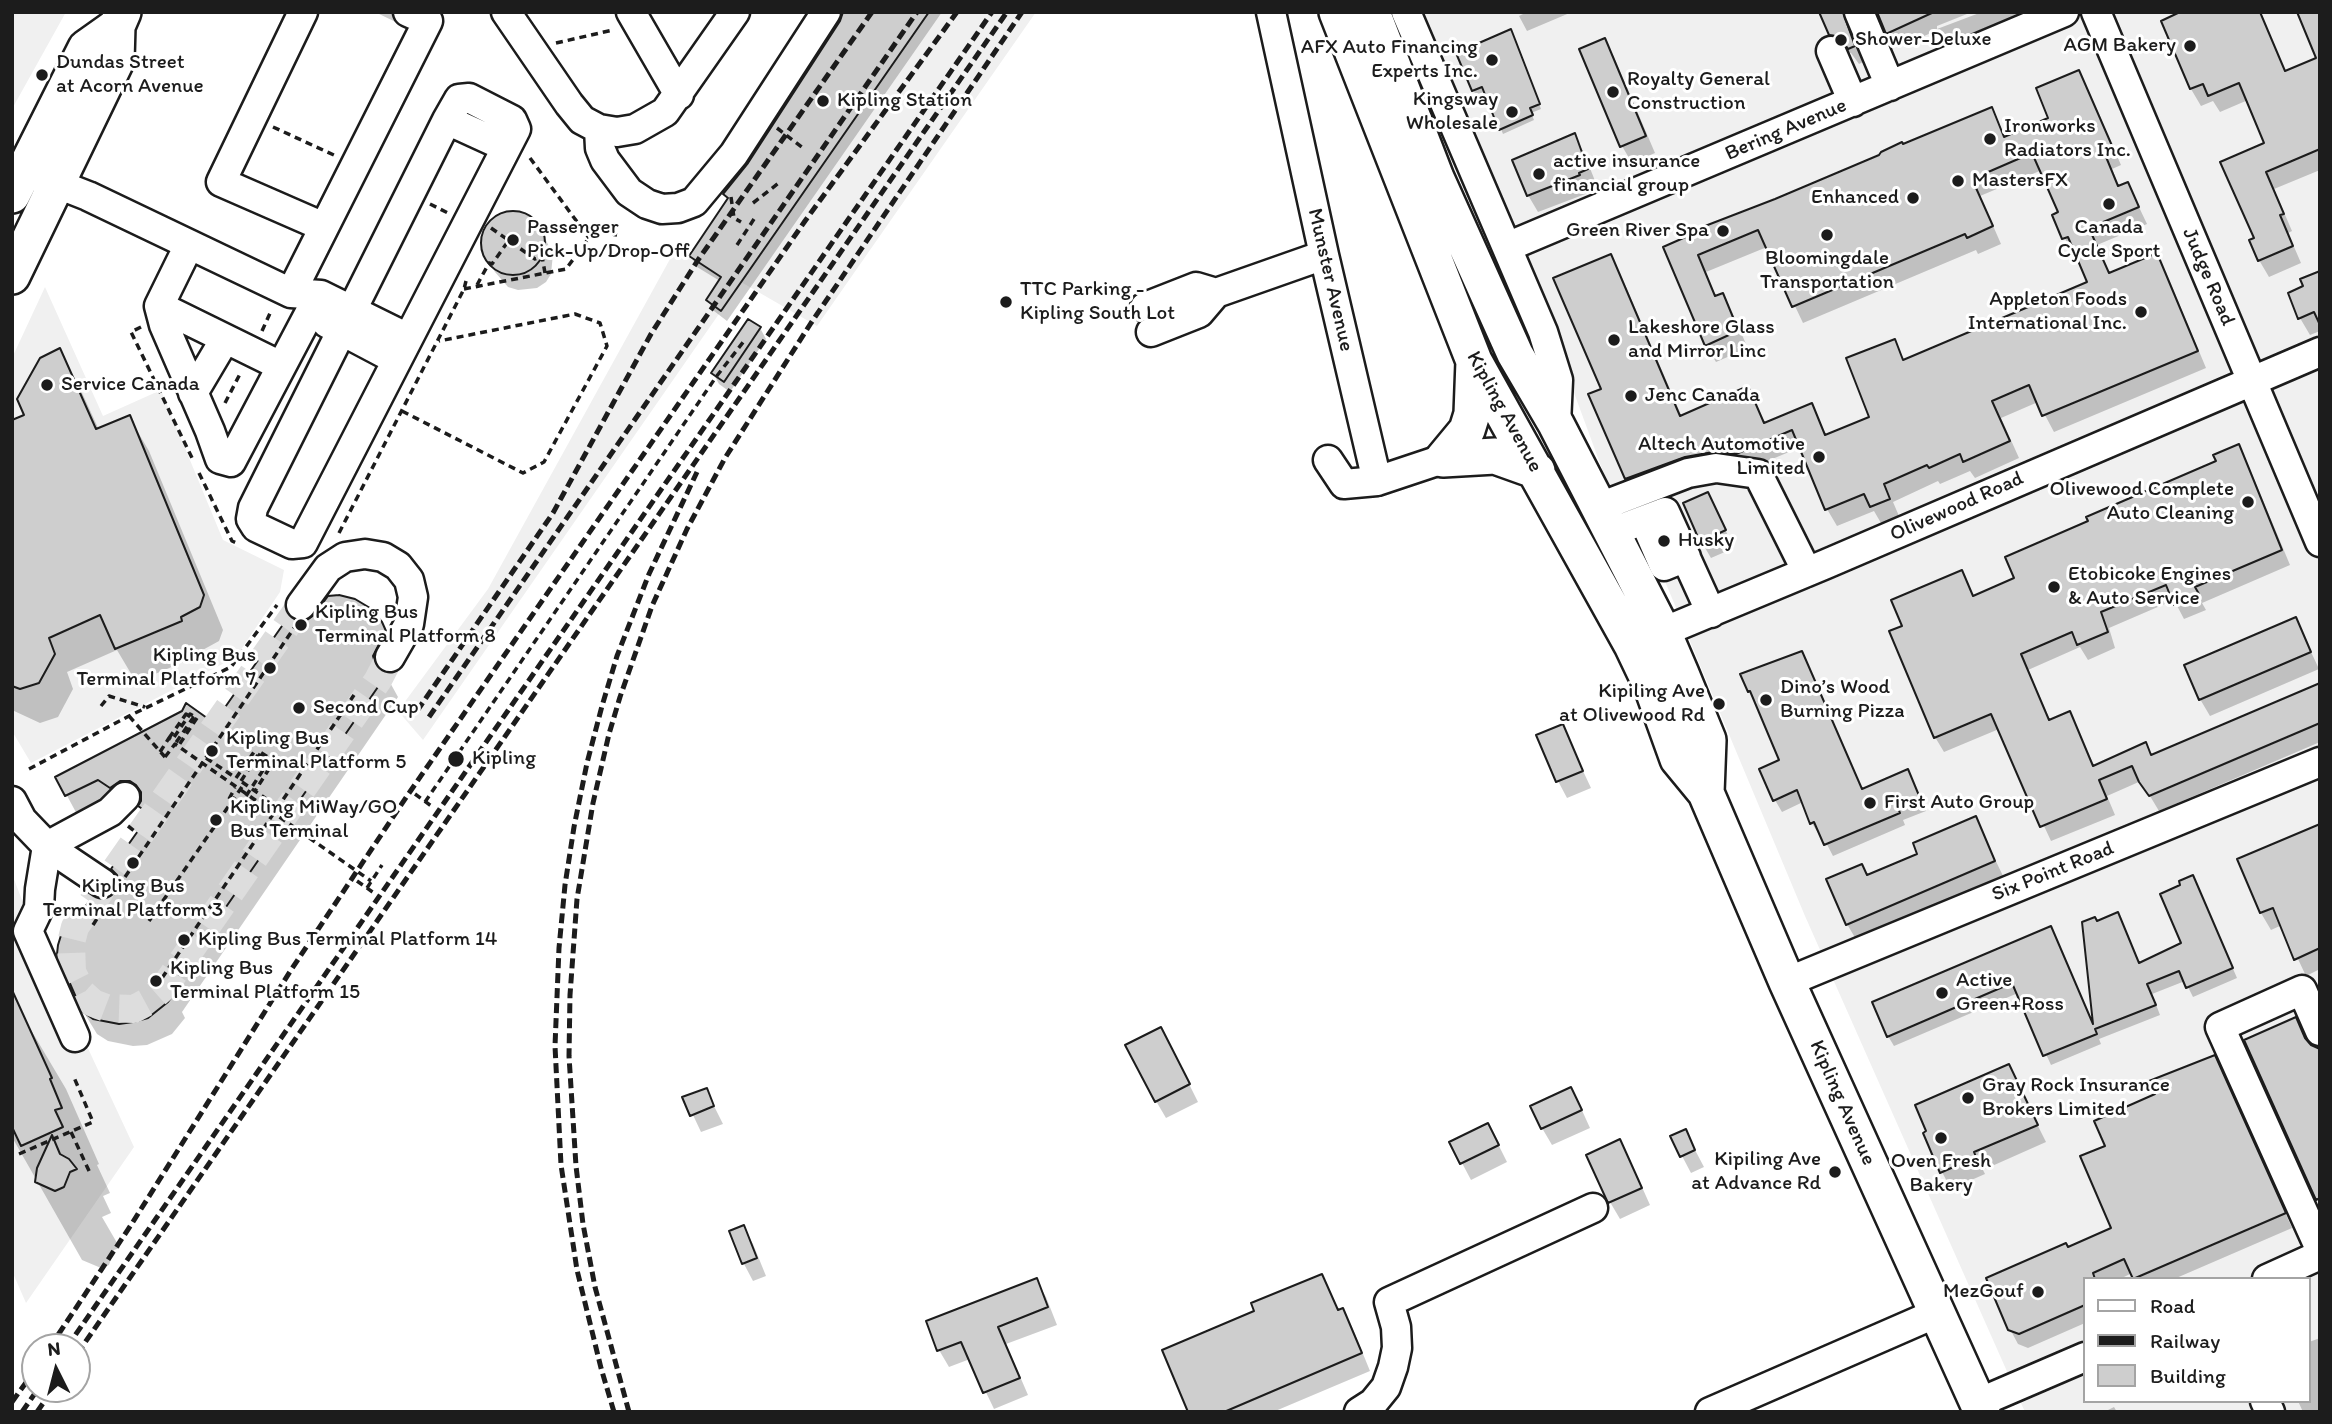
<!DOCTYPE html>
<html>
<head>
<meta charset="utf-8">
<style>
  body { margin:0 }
  #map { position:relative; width:2332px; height:1424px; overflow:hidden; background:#fff; font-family:Itim,sans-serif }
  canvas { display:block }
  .frame { position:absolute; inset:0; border:14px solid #1c1c1c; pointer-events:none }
  .legend { position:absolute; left:2083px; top:1277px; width:228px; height:126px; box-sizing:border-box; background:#fff; border:2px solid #a4a4a4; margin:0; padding:9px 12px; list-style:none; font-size:21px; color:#1c1c1c }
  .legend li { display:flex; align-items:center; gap:14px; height:35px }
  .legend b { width:35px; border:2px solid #a4a4a4 }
  .north { position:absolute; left:21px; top:1333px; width:70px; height:70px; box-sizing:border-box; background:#fff; border:2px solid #a4a4a4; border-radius:50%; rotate:354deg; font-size:19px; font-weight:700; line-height:28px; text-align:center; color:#1c1c1c }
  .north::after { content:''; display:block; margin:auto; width:24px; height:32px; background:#1c1c1c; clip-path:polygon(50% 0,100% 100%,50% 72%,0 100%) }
</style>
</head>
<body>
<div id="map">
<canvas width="2332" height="1424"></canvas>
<div class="frame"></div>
<ul class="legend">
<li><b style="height:9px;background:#fff"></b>Road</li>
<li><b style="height:9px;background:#1c1c1c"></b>Railway</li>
<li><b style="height:19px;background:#cecece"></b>Building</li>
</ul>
<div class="north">N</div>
</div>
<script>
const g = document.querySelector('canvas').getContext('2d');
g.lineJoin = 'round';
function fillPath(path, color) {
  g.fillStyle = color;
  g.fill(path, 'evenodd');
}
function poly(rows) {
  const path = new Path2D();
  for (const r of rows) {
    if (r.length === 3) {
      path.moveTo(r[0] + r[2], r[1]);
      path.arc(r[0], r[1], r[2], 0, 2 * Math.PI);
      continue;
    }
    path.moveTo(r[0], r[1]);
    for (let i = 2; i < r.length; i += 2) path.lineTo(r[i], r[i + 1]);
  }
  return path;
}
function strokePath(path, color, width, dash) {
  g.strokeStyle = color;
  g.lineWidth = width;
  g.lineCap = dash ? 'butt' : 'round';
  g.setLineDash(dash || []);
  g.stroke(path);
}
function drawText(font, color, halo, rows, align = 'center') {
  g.font = font + ' Itim,sans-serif';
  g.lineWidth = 6;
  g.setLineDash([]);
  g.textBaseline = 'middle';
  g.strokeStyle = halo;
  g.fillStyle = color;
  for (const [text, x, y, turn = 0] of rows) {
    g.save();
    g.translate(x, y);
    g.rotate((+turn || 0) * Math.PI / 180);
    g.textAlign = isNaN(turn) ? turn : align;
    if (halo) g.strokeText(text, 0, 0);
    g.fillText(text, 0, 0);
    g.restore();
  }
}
const built = poly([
  [12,12,66,12,12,109],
  [929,12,1036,12,817,326,741,282],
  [1419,12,2320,12,2320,1412,2025,1412,1805,916,1664,579,1605,477,1498,186],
  [2085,1279,2309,1279,2309,1401,2085,1401],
  [675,250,698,260,721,277,706,300,721,311,423,740,398,711,488,589],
  [45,287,103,416,161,390,223,540,284,570,280,592,236,657,31,763,12,731,12,358],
  [12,874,37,939,134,1147,26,1303,12,1271]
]);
const shadow = poly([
  [375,12,415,12,408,28],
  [844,12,942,12,727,321,714,311,708,300,720,281,697,267,691,256,729,200,725,194,749,164,842,22],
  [1527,12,1572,12,1527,31,1519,16],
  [1821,12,1862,12,1850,27,1863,62,1859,64,1851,53,1840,50],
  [1875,12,1972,12,1937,26,1937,29,1982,12,2022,14,1948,42,1940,29,1897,48,1879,14],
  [2185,12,2260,12,2286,73,2318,59,2320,12,2320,170,2274,189,2292,231,2288,233,2301,263,2269,277,2259,260,2256,239,2267,144,2248,100,2220,112,2213,101,2201,106,2191,89,2163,21],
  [1513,36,1541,109,1531,113,1534,120,1503,134,1486,91,1476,95,1473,90],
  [1604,40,1614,57,1655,153,1632,163,1622,146],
  [2079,72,2088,89,2121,165,2112,169,2120,188,2128,184,2147,224,2097,245,2110,275,2156,255,2166,272,2206,368,2054,432,2038,402,2001,418,2019,458,1975,478,1970,471,1940,484,1938,481,1893,502,1899,516,1881,523,1874,511,1837,526,1827,509,1801,447,1746,470,1636,495,1627,479,1591,395,1604,390,1610,256,1620,273,1682,417,1748,389,1766,424,1811,405,1827,436,1871,418,1894,341,1905,361,2089,283,2077,254,2073,255,2054,216,2060,213,2042,170,1980,196,2001,244,1978,254,1976,250,1803,323,1767,247,1706,272,1716,297,1722,295,1732,312,1746,344,1737,347,1739,352,1716,362,1706,345,1665,248,1991,109,2006,138,2051,119],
  [1574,136,1584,153,1597,186,1587,190,1588,193,1538,212,1528,195],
  [514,212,532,219,539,227,553,254,551,274,546,282,537,288,518,290,508,287,495,272,485,254,484,235,495,218],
  [2320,273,2320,331,2310,335,2300,318,2305,287],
  [760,328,766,339,730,392,719,384,713,373],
  [59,350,78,384,99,430,129,417,149,451,223,630,219,641,199,652,200,655,136,682,117,650,67,672,73,689,58,717,40,723,12,710,12,521,26,416],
  [2239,446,2247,462,2290,565,2202,603,2206,610,2184,619,2174,600,2109,628,2115,648,2088,660,2080,647,2028,670,2051,722,2069,714,2095,767,2145,745,2152,756,2320,685,2320,742,2159,811,2141,781,2107,796,2115,815,2051,841,1999,729,1944,752,1935,737,1904,627,1961,573,1974,597,2016,579,2218,462],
  [1708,494,1734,548,1711,558,1701,541],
  [2296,620,2319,669,2210,716,2200,699],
  [298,623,385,632,398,655,387,677,398,697,182,1012,185,1018,172,1034,147,1045,133,1046,108,1041,97,1034,83,1011,73,927,101,901,111,899,117,894,120,884,113,869,148,820,140,806,142,804,133,804,79,818,57,777,214,726],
  [1802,653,1862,791,1914,783,1926,811,1903,820,1905,825,1833,856,1821,833,1819,835,1812,823,1803,802,1782,812,1775,800,1781,761,1742,675],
  [1562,726,1591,788,1567,798,1558,781],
  [1975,818,2004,878,1857,941,1847,924,1868,877,1919,855],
  [2320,826,2320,969,2306,976,2282,925,2271,930,2261,913,2239,860],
  [2198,887,2237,978,2193,997,2185,981,2152,994,2160,1015,2099,1039,2101,1044,2051,1065,2018,993,1894,1046,1888,1036,2050,928,2094,1028,2096,923,2118,915,2140,965,2183,944],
  [12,998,66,1089,99,1164,97,1165,110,1193,103,1196,111,1213,102,1217,120,1248,114,1250,109,1265,101,1268,82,1260,12,1137],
  [1170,1046,1198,1102,1166,1118,1156,1101],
  [2008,1066,2046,1142,1983,1170,1985,1174,1951,1189,1942,1172],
  [2222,1072,2292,1228,2174,1279,2135,1279,2132,1273,2120,1279,2085,1279,2085,1323,2028,1348,2018,1344,2010,1329,2068,1249,2113,1229,2107,1147],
  [706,1090,723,1124,701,1132,685,1098],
  [1580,1106,1590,1128,1552,1145,1542,1128],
  [1685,1131,1704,1167,1691,1173,1672,1137],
  [1497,1142,1507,1162,1471,1180,1462,1163],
  [1629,1158,1650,1205,1620,1219,1610,1202],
  [743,1227,753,1244,766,1276,753,1281,744,1264,731,1232],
  [1321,1276,1339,1311,1342,1310,1352,1327,1370,1371,1273,1412,1190,1412,1256,1312],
  [1036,1280,1046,1297,1057,1325,1006,1344,1028,1395,994,1409,970,1359,949,1367,939,1350],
  [2320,1338,2320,1412,2303,1412,2298,1401,2309,1401,2309,1342],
  [2114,1407,2117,1412,2104,1412]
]);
const building = poly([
  [843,12,929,12,721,311,706,300,721,277,689,256,728,198,723,194,748,163,840,21,843,12],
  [1819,12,1843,12,1855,46,1848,49,1840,37,1829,35,1819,12],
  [1877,12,1934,12,1886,34,1877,12],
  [2180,12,2260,12,2285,71,2316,58,2297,12,2320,12,2320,149,2266,172,2284,214,2280,215,2293,246,2258,261,2249,240,2254,238,2220,162,2264,143,2239,83,2208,96,2203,84,2190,89,2161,21,2180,12],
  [1511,29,1540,104,1530,108,1533,115,1499,130,1482,87,1472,91,1456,53,1511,29],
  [1605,38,1646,136,1620,147,1579,49,1605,38],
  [2079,70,2113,148,2104,152,2118,186,2128,182,2139,207,2089,228,2109,273,2157,253,2198,351,2042,416,2029,385,1992,401,2010,441,1963,462,1960,454,1929,468,1927,465,1884,484,1890,499,1870,507,1864,494,1825,510,1792,430,1736,454,1713,452,1685,457,1625,479,1588,394,1601,389,1553,278,1611,254,1680,416,1748,386,1764,423,1812,403,1825,435,1869,417,1846,358,1895,339,1903,360,2087,282,2068,237,2062,239,2052,215,2058,212,2032,153,1972,179,1993,226,1967,238,1965,234,1792,307,1758,230,1698,255,1715,296,1723,293,1737,327,1729,330,1731,334,1705,346,1663,247,1706,228,1705,226,1775,199,1879,155,1881,152,1902,142,1903,144,1992,107,2004,137,2048,118,2036,88,2079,70],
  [1575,133,1588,169,1579,173,1580,175,1527,196,1512,160,1575,133],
  [513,243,32],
  [2320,271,2320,325,2314,312,2298,319,2288,293,2303,286,2300,279,2320,271],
  [748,319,761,327,724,382,711,373,748,319],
  [60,348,96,429,130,415,204,595,200,607,181,617,182,621,115,649,100,615,49,638,55,654,39,683,20,689,12,686,12,420,24,415,17,399,40,358,60,348],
  [2239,444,2282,550,2195,587,2199,594,2174,605,2166,585,2101,612,2108,632,2077,645,2072,632,2021,654,2049,720,2070,711,2093,766,2146,742,2151,755,2320,683,2320,723,2149,796,2139,782,2132,766,2099,780,2107,799,2040,827,1991,714,1934,738,1889,631,1902,626,1891,600,1962,570,1973,596,2014,578,2005,557,2088,521,2086,517,2216,461,2213,455,2239,444],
  [1708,492,1726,530,1700,542,1683,503,1708,492],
  [339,595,355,599,370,608,382,622,386,631,373,656,376,666,386,673,380,684,168,991,174,994,168,1002,148,1018,133,1022,119,1024,93,1019,82,1011,57,954,58,945,62,932,69,922,73,924,92,897,102,900,110,898,115,893,119,883,117,875,111,869,150,814,138,806,141,801,141,792,136,785,130,781,120,781,110,788,98,780,65,796,55,777,182,711,186,703,214,723,289,616,299,621,307,620,314,615,328,596,339,595],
  [2296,617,2311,652,2199,700,2184,665,2296,617],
  [1802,651,1862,789,1908,769,1920,798,1898,808,1900,813,1824,845,1814,822,1810,824,1797,790,1773,801,1759,769,1779,760,1750,691,1748,692,1740,674,1802,651],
  [1563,724,1583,771,1556,782,1536,735,1563,724],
  [1976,816,1995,861,1846,925,1826,879,1862,864,1867,875,1917,854,1913,843,1976,816],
  [2320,824,2320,948,2294,960,2273,908,2260,913,2237,859,2320,824],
  [2193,875,2233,968,2186,988,2179,971,2147,984,2156,1005,2095,1029,2097,1034,2043,1056,2012,983,1887,1037,1872,1002,2051,926,2093,1024,2082,922,2095,917,2097,921,2118,912,2139,963,2181,943,2160,894,2180,885,2179,881,2193,875],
  [12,990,52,1078,50,1079,62,1108,55,1110,63,1127,21,1146,12,1127,12,990],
  [2296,1017,2305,1038,2311,1045,2320,1049,2320,1198,2316,1200,2244,1040,2296,1017],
  [1161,1027,1190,1084,1155,1102,1125,1045,1161,1027],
  [2215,1055,2286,1213,2133,1279,2124,1259,2093,1273,2095,1279,2085,1279,2085,1305,2019,1334,2008,1330,1986,1278,2066,1243,2068,1247,2111,1228,2080,1156,2105,1146,2094,1121,2155,1094,2149,1081,2215,1055],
  [2009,1064,2038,1125,1974,1152,1976,1157,1940,1173,1923,1133,1926,1131,1915,1105,2009,1064],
  [1571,1087,1582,1110,1541,1129,1530,1106,1571,1087],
  [707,1088,714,1106,690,1116,682,1097,707,1088],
  [1488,1123,1499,1145,1460,1164,1449,1142,1488,1123],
  [1686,1129,1695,1150,1680,1157,1670,1136,1686,1129],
  [52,1135,60,1154,69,1159,77,1169,70,1172,64,1187,55,1191,35,1182,37,1168,52,1135],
  [1620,1139,1642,1188,1608,1203,1586,1155,1620,1139],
  [744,1225,757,1258,742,1264,729,1231,744,1225],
  [1322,1274,1338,1310,1343,1308,1362,1353,1224,1412,1188,1412,1162,1350,1254,1311,1251,1303,1322,1274],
  [1037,1278,1048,1307,998,1327,1020,1378,983,1393,961,1342,937,1351,926,1321,1037,1278]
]);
const minorTunnel = poly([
  [301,605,75,927,71,943,72,972,83,994,93,1003,106,1008,134,1009,147,1002,165,986,378,680,390,657]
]);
const path = poly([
  [556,43,613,30],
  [273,127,336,156],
  [777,128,803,148],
  [530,158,589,238],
  [731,197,734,218,741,222],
  [753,203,780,182],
  [430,204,448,213],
  [491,228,535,259,542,256,545,273],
  [737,245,756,216],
  [477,285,489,263,492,264,509,240],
  [464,289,566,269,589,238,600,232,617,235],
  [141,327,131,332,193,460],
  [262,331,271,311],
  [225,403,241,372],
  [402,411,523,473,544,462,607,346,600,323,575,314,439,341],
  [199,473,232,541,239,544],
  [339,533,464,289,466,281],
  [101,706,109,696,145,707],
  [129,716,165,757],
  [169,738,186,714,193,718,175,744],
  [160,752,169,738,172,740,190,714,197,718,179,745],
  [206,758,236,778],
  [29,769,129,716,231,667,277,605],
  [236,778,254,752,269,761,246,796],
  [241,781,260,752,274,761,255,791],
  [242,782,278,807],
  [415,794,434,808],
  [229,799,235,788],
  [425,802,716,377,744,341],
  [128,826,137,833],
  [125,877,294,628],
  [357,881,374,893],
  [367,888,382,865],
  [149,921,244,784],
  [93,925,105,906],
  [162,978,354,695],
  [71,1132,90,1173],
  [19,1154,93,1122,73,1075]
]);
const minor = poly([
  [303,12,221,182,324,227],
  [506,12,569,104,582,120,599,129,617,132,635,129,665,112,735,12],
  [631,12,679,95],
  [1271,12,1324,255,1377,481,1443,459],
  [1406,12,1543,332,1558,380,1556,424],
  [1859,12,1890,86],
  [2096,12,2320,542],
  [1831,51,1853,102],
  [469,98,512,120,516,129,303,543,292,544,256,527,251,519,253,508,447,120,459,99,469,98],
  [447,120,506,147],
  [599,129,600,148,605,160,629,192,647,204,662,209,678,208,694,202,734,154,826,12],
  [37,176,88,196,291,293,321,295,408,338],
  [189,245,159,306,164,325,210,431,220,459,231,462,309,314],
  [1507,247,2064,12],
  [291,293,428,21,408,12],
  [159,306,281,366],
  [1145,307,1196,287,1216,293],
  [327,323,397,360],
  [1151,332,1199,313,1216,293,1324,255],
  [193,393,225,339],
  [1328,460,1344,484,1377,481],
  [1600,510,1615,501,1688,473,1716,468,1758,474,1807,572],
  [1644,520,1664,566,1686,557],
  [1612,532,1665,512,1711,613],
  [301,605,328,568,345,557,365,554,383,557,398,566,409,580,413,597,409,624,390,657],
  [1646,639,1826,564,2320,352],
  [12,801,22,820,47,846,102,883],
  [1787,982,2320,762],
  [2320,1031,2302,990,2220,1027,2320,1249],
  [75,1037,28,931,39,908,40,889,47,846,110,812,125,797],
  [2267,1279,2320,1255],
  [2265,1401,2270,1412],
  [1978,1403,2085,1357],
  [1359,1412,1373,1403,1386,1387,1393,1367,1397,1348,1396,1327,1389,1302,1593,1208],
  [1710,1412,1937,1313]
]);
const major = poly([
  [1337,12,1474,361,1632,645,1652,687,1678,759,1706,793,1787,982,1982,1412],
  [1372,12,1436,178,1515,354,1556,424,1663,632,1681,674,1708,740,1706,793],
  [12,195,86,48,117,26],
  [12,276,116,61,117,26,123,12],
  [1443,459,1467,430,1472,414,1474,361],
  [1443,459,1495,456,1537,471]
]);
const rail = poly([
  [417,711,553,513,651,334,698,260,872,12],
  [429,717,917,12],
  [50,1347,131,1225,291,970,407,796,805,221,957,12],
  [67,1347,992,12],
  [77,1354,1007,12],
  [12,1402,35,1370],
  [22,1412,38,1389],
  [37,1412,53,1389],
  [614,1412,601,1368,577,1270,561,1165,555,1046,559,948,565,885,574,827,587,763,602,706,617,656,649,574,697,472],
  [629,1412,595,1287,583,1224,576,1166,569,1056,570,995,577,899,593,803,609,734,620,697,652,606,687,529,725,458,811,323,1022,12]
]);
const pathBridge = poly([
  [165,757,175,744,371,881]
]);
const markers = [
  [1841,40,7,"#1c1c1c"],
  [2190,46,7,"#1c1c1c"],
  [1492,60,7,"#1c1c1c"],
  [42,75,7,"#1c1c1c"],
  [1613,92,7,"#1c1c1c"],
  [823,101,7,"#1c1c1c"],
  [1512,112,7,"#1c1c1c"],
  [1990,139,7,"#1c1c1c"],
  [1539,174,7,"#1c1c1c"],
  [1958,181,7,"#1c1c1c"],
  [1913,198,7,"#1c1c1c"],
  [2109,204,7,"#1c1c1c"],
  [1723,231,7,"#1c1c1c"],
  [1827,235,7,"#1c1c1c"],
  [513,240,7,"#1c1c1c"],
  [1006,302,7,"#1c1c1c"],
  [2141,312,7,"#1c1c1c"],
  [1614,340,7,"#1c1c1c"],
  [47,385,7,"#1c1c1c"],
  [1631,396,7,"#1c1c1c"],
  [1819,457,7,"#1c1c1c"],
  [2248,502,7,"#1c1c1c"],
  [1664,541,7,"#1c1c1c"],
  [2054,587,7,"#1c1c1c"],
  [301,625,7,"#1c1c1c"],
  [270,668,7,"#1c1c1c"],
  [1766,700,7,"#1c1c1c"],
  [1719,704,7,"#1c1c1c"],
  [299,708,7,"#1c1c1c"],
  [212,751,7,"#1c1c1c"],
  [456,759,9,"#1c1c1c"],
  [1870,803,7,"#1c1c1c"],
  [216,820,7,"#1c1c1c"],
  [133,863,7,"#1c1c1c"],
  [184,940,7,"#1c1c1c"],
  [156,981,7,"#1c1c1c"],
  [1942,993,7,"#1c1c1c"],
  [1968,1098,7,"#1c1c1c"],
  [1941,1138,7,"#1c1c1c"],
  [1835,1172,7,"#1c1c1c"],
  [2038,1292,7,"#1c1c1c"]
];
const poiNames = [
  ["Shower-Deluxe",1855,40],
  ["AGM Bakery",2176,46,"right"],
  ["AFX Auto Financing",1478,48,"right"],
  ["Experts Inc.",1478,72,"right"],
  ["Dundas Street",56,63],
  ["at Acorn Avenue",56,87],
  ["Royalty General",1627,80],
  ["Construction",1627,104],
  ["Kingsway",1498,100,"right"],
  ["Wholesale",1498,124,"right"],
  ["Kipling Station",837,101],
  ["Ironworks",2004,127],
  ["Radiators Inc.",2004,151],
  ["active insurance",1553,162],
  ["financial group",1553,186],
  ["MastersFX",1972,181],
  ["Enhanced",1899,198,"right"],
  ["Passenger",527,228],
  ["Pick-Up/Drop-Off",527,252],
  ["Canada",2109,228,"center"],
  ["Cycle Sport",2109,252,"center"],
  ["Green River Spa",1709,231,"right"],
  ["Bloomingdale",1827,259,"center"],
  ["Transportation",1827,283,"center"],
  ["TTC Parking -",1020,290],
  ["Kipling South Lot",1020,314],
  ["Appleton Foods",2127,300,"right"],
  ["International Inc.",2127,324,"right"],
  ["Lakeshore Glass",1628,328],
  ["and Mirror Linc",1628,352],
  ["Service Canada",61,385],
  ["Jenc Canada",1645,396],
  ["Altech Automotive",1805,445,"right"],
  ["Limited",1805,469,"right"],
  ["Olivewood Complete",2234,490,"right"],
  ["Auto Cleaning",2234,514,"right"],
  ["Husky",1678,541],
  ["Etobicoke Engines",2068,575],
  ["& Auto Service",2068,599],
  ["Kipling Bus",315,613],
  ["Terminal Platform 8",315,637],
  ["Kipling Bus",256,656,"right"],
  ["Terminal Platform 7",256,680,"right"],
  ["Dino’s Wood",1780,688],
  ["Burning Pizza",1780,712],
  ["Kipiling Ave",1705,692,"right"],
  ["at Olivewood Rd",1705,716,"right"],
  ["Second Cup",313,708],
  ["Kipling Bus",226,739],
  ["Terminal Platform 5",226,763],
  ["Kipling",472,759],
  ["First Auto Group",1884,803],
  ["Kipling MiWay/GO",230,808],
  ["Bus Terminal",230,832],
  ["Kipling Bus",133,887,"center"],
  ["Terminal Platform 3",133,911,"center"],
  ["Kipling Bus Terminal Platform 14",198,940],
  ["Kipling Bus",170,969],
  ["Terminal Platform 15",170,993],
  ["Active",1956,981],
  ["Green+Ross",1956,1005],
  ["Gray Rock Insurance",1982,1086],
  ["Brokers Limited",1982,1110],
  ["Kipiling Ave",1821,1160,"right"],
  ["at Advance Rd",1821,1184,"right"],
  ["Oven Fresh",1941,1162,"center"],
  ["Bakery",1941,1186,"center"],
  ["MezGouf",2024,1292,"right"]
];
const streetNames = [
  ["Bering Avenue",1786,130,-23],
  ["Judge Road",2208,277,67],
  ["Munster Avenue",1330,280,77],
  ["Kipling Avenue",1504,412,61],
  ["Olivewood Road",1957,507,-24],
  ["Six Point Road",2053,872,-22],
  ["Kipling Avenue",1842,1103,66]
];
fillPath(built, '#f0f0f0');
fillPath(shadow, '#0003');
fillPath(building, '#cecece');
strokePath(building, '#1c1c1c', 2);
strokePath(minorTunnel, '#ddd', 28, [28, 14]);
strokePath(minor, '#1c1c1c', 33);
strokePath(major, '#1c1c1c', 40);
strokePath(path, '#1c1c1c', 3.5, [7, 5]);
strokePath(minor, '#fff', 28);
strokePath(major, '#fff', 35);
strokePath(rail, '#1c1c1c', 5, [10, 5]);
strokePath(pathBridge, '#1c1c1c', 3.5, [7, 5]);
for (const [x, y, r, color] of markers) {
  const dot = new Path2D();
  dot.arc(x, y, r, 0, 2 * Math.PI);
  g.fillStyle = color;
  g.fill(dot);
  strokePath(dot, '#fff', 2.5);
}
drawText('21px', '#1c1c1c', '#fff', poiNames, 'left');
drawText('21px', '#1c1c1c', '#fff', streetNames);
</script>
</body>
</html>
